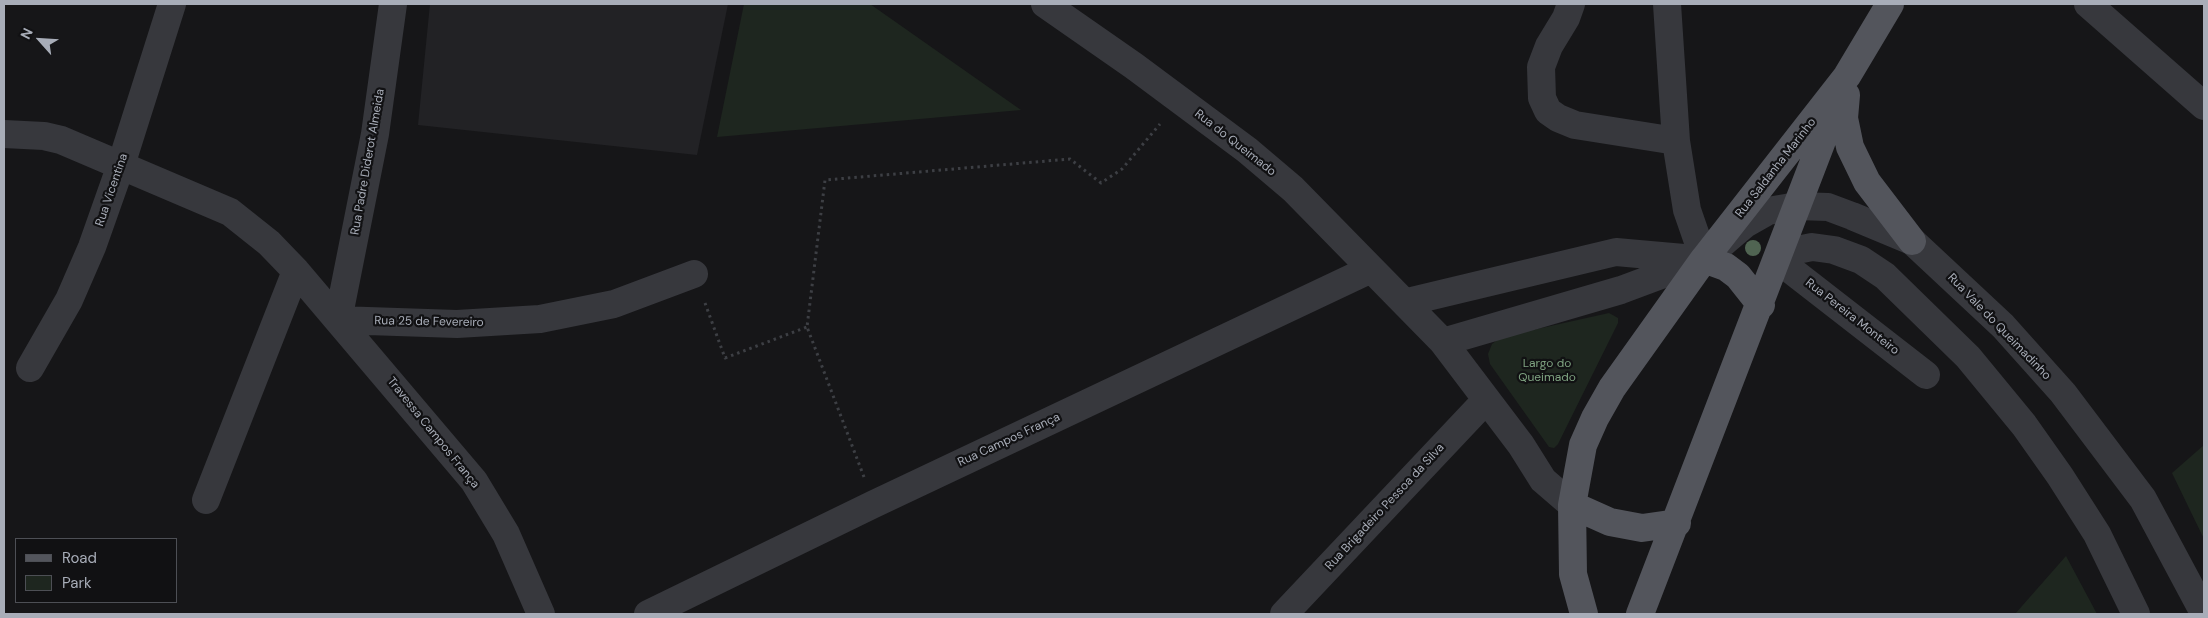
<!DOCTYPE html>
<html>
<head>
<meta charset="utf-8">
<style>
  body { margin:0 }
  #map { position:relative; width:2208px; height:618px; overflow:hidden; background:#161618; font-family:"DM Sans",sans-serif }
  canvas { display:block }
  .frame { position:absolute; inset:0; border:5px solid #a8adb8; pointer-events:none }
  .legend { position:absolute; left:15px; top:538px; width:162px; height:65px; box-sizing:border-box; background:#111113; border:1px solid #4d4f55; margin:0; padding:6px 9px; list-style:none; font-size:15px; color:#a8adb8 }
  .legend li { display:flex; align-items:center; gap:10px; height:25px }
  .legend b { width:25px; border:1px solid #4d4f55 }
  .north { position:absolute; left:15px; top:15px; width:50px; height:50px; -webkit-text-stroke:4px #111113; paint-order:stroke; rotate:296deg; font-size:14px; font-weight:700; line-height:20px; text-align:center; color:#a8adb8 }
  .north::after { content:''; display:block; margin:auto; width:18px; height:22px; background:#a8adb8; clip-path:polygon(50% 0,100% 100%,50% 72%,0 100%) }
</style>
</head>
<body>
<div id="map">
<canvas width="2208" height="618"></canvas>
<div class="frame"></div>
<ul class="legend">
<li><b style="height:6px;background:#53555c"></b>Road</li>
<li><b style="height:14px;background:#1e261f"></b>Park</li>
</ul>
<div class="north">N</div>
</div>
<script>
const g = document.querySelector('canvas').getContext('2d');
g.lineJoin = 'round';
function fillPath(path, color) {
  g.fillStyle = color;
  g.fill(path, 'evenodd');
}
function poly(rows) {
  const path = new Path2D();
  for (const r of rows) {
    path.moveTo(r[0], r[1]);
    for (let i = 2; i < r.length; i += 2) path.lineTo(r[i], r[i + 1]);
  }
  return path;
}
function strokePath(path, color, width, dash) {
  g.strokeStyle = color;
  g.lineWidth = width;
  g.lineCap = dash ? 'butt' : 'round';
  g.setLineDash(dash || []);
  g.stroke(path);
}
function drawText(font, color, halo, rows, align = 'center') {
  g.font = font + ' "DM Sans",sans-serif';
  g.lineWidth = 4.5;
  g.setLineDash([]);
  g.textBaseline = 'middle';
  g.strokeStyle = halo;
  g.fillStyle = color;
  for (const [text, x, y, turn = 0] of rows) {
    g.save();
    g.translate(x, y);
    g.rotate((+turn || 0) * Math.PI / 180);
    g.textAlign = isNaN(turn) ? turn : align;
    if (halo) g.strokeText(text, 0, 0);
    g.fillText(text, 0, 0);
    g.restore();
  }
}
const built = poly([
  [430,4,728,4,697,155,418,125]
]);
const green = poly([
  [744,4,870,4,1021,110,717,137],
  [1609,313,1618,318,1618,323,1558,444,1554,448,1549,447,1490,364,1488,354,1492,344,1501,337],
  [2204,445,2204,539,2172,473],
  [2066,556,2097,614,2015,614]
]);
const path = poly([
  [705,303,725,358,807,327],
  [864,477,807,327,825,180,1070,159,1101,183,1122,169,1160,124]
]);
const minor = poly([
  [393,4,375,134,338,320,457,324,540,319,614,304,694,274],
  [1045,4,1134,66,1247,150,1293,189,1443,342,1521,445,1543,480,1572,505],
  [1571,4,1566,18,1549,46,1541,67,1542,98,1548,111,1558,118,1575,125,1676,141],
  [1667,4,1676,141,1687,210,1704,259],
  [2088,4,2204,106],
  [4,134,44,136,61,140,230,212,269,243,296,271,474,481,506,534,541,614],
  [1407,302,1616,252,1695,259],
  [1443,342,1621,290,1704,259,1745,224,1768,211,1797,206,1828,207,1852,216,1912,241,2003,326,2063,393,2143,499,2204,613],
  [30,368,69,300,92,247,121,165,172,4],
  [1926,375,1778,260,1797,250,1812,247,1834,250,1861,260,1885,276,1968,357,2024,425,2060,476,2097,534,2136,614],
  [206,500,296,271],
  [648,614,874,504,1371,269],
  [1284,614,1486,400]
]);
const major = poly([
  [1846,95,1844,118,1850,147,1867,182,1912,241],
  [1704,259,1726,267,1738,276,1761,305],
  [1572,505,1610,522,1642,528,1677,523],
  [1584,614,1573,574,1572,505,1583,445,1595,418,1612,388,1704,259,1847,76,1890,4],
  [1640,614,1835,107]
]);
const trees = [
  [1753,248]
];
const streetNames = [
  ["Rua do Queimado",1235,143,38],
  ["Rua Padre Diderot Almeida",368,162,-80],
  ["Rua Saldanha Marinho",1776,168,-52],
  ["Rua Vicentina",112,190,-71],
  ["Rua Pereira Monteiro",1852,317,38],
  ["Rua 25 de Fevereiro",429,322,1],
  ["Rua Vale do Queimadinho",1999,327,46],
  ["Travessa Campos França",433,433,51],
  ["Rua Campos França",1009,440,-25],
  ["Rua Brigadeiro Pessoa da Silva",1385,507,-47]
];
const parkNames = [
  ["Largo do",1547,364],
  ["Queimado",1547,378]
];
fillPath(built, '#222225');
fillPath(green, '#1e261f');
strokePath(path, '#3d3f44', 3, [2.5, 4]);
strokePath(minor, '#37383d', 28);
strokePath(major, '#53555c', 28);
g.fillStyle = '#506452';
for (const [x, y] of trees) {
  g.beginPath();
  g.arc(x, y, 8, 0, 2 * Math.PI);
  g.fill();
}
drawText('12px', '#a8adb8', '#111113', streetNames);
drawText('12px', '#7fa381', '#111113', parkNames);
</script>
</body>
</html>
